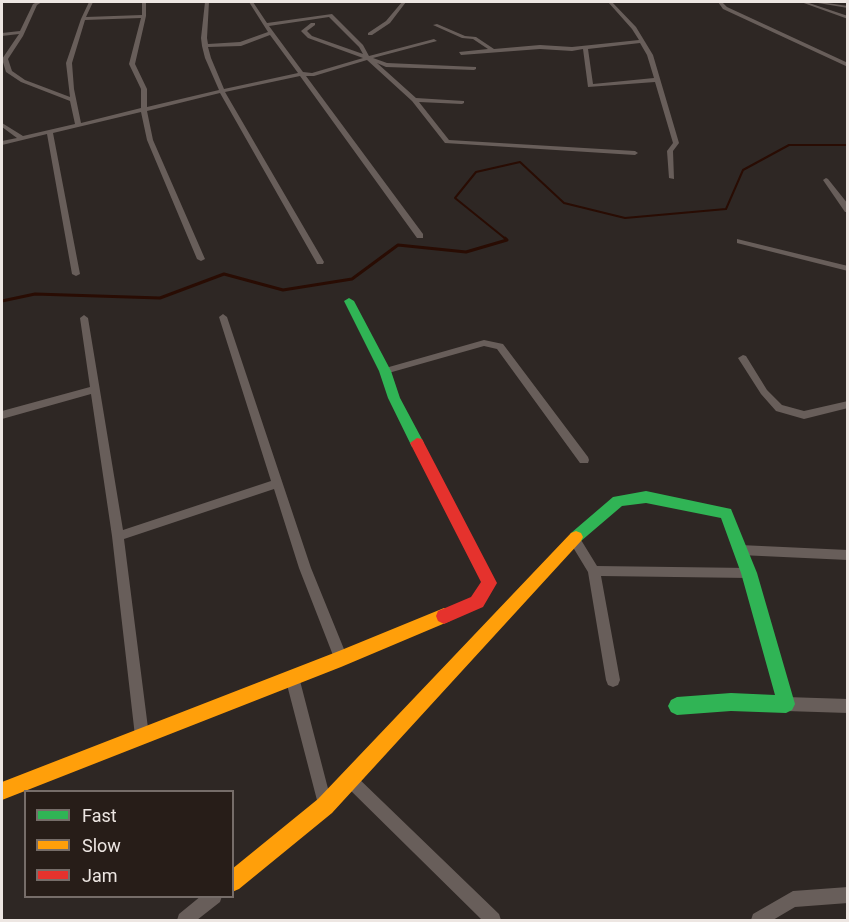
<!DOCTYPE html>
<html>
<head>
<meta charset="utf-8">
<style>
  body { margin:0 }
  #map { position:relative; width:849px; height:922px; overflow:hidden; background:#2e2724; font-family:Roboto,sans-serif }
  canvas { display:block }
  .frame { position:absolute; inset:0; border:3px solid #ede6e2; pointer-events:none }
  .legend { position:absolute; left:24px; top:790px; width:210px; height:108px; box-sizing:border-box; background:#271d18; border:2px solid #766d69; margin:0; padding:8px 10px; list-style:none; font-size:18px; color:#ede6e2 }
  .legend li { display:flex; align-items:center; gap:12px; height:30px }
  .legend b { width:30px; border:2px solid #766d69 }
</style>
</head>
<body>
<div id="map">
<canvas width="849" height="922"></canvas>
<div class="frame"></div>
<ul class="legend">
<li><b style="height:8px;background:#30b455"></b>Fast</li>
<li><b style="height:8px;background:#ff9f0a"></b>Slow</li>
<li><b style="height:8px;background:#e5322d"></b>Jam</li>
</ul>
</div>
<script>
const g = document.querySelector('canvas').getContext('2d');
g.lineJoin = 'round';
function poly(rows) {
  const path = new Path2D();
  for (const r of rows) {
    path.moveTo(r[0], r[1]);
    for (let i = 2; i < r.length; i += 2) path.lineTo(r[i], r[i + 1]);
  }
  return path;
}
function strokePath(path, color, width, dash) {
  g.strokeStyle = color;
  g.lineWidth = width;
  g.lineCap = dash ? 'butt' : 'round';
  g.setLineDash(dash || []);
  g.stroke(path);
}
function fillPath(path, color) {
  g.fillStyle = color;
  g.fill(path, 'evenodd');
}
const streamFar1 = poly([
  [507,240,455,198,476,172,520,162,564,203,625,218,726,209,743,170,789,145,848,145]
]);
const stream = poly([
  [2,301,35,294,160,298,224,274,283,290,352,279,398,245,466,252,507,240,505,238]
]);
const street = poly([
  [37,2,42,2,37,5,23,36,8,59,12,71,25,80,70,97,66,63,81,19,89,2,93,2,86,17,142,15,142,2,146,2,146,16,135,64,147,89,147,107,219,90,205,58,202,46,201,38,205,2,209,2,207,38,208,44,240,42,268,32,249,2,253,2,267,23,332,14,363,45,369,56,434,39,437,41,373,58,387,63,476,67,476,69,474,70,386,67,377,63,416,98,464,101,464,103,462,104,419,102,449,140,635,151,638,153,635,155,445,143,412,101,367,60,314,76,306,76,423,234,423,238,417,238,300,76,225,92,324,262,323,264,317,264,316,262,220,93,147,111,153,140,205,259,201,261,197,259,147,140,141,112,53,133,80,274,76,276,72,274,47,134,2,145,2,141,17,138,2,127,2,123,23,136,75,124,70,101,21,82,6,72,2,59,19,34,2,36,2,33,20,31,33,4,37,2],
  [329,17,359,47,363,54,312,36,307,31,315,25,315,23,311,23,301,31,308,38,363,58,312,73,303,72,269,26,329,17],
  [141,18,129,64,141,89,141,108,81,123,74,89,72,63,85,20,141,18],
  [270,35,298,73,224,89,211,58,208,47,241,46,270,35],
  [402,2,406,2,390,23,372,35,368,35,368,33,386,21,402,2],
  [608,2,612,2,636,27,653,55,679,143,673,151,674,179,669,178,667,151,673,143,655,82,588,87,583,49,572,51,540,49,461,55,459,52,488,49,473,39,462,38,433,25,437,24,465,36,476,37,494,49,540,45,572,47,639,40,632,29,608,2],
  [640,43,647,55,654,78,593,84,588,49,640,43],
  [718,2,722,2,727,7,848,63,848,67,723,9,718,2],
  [801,2,806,2,848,16,848,19,801,2],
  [812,2,820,2,848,6,848,8,812,2],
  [826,178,828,179,848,204,848,212,845,212,823,180,826,178],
  [737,239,848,266,848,271,737,243,737,239],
  [223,314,227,317,311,568,348,659,346,663,341,665,336,663,299,568,274,489,124,539,149,736,147,741,142,743,137,741,135,736,112,536,91,394,2,419,2,411,90,387,80,318,84,315,88,318,123,530,271,481,219,317,223,314],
  [484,340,503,344,588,457,589,460,588,463,580,463,497,349,484,346,385,374,380,371,382,369,484,340],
  [743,355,746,356,767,390,782,405,804,411,848,401,848,408,804,419,776,411,761,394,738,358,743,355],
  [574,534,578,535,597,566,749,568,753,569,755,573,753,577,749,578,601,576,620,680,618,685,613,687,608,685,606,680,588,572,568,539,570,535,574,534],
  [740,545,848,550,848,560,740,555,736,554,734,550,736,546,740,545],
  [292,670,297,672,299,677,332,804,330,809,325,811,320,809,318,804,285,677,287,672,292,670],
  [786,697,848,699,848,713,786,711,781,709,779,704,781,699,786,697],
  [350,773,355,775,499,914,501,920,482,920,345,785,343,780,345,775,350,773],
  [848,887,848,903,795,907,773,920,751,920,753,914,793,891,848,887],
  [201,896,222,896,220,902,197,920,177,920,179,914,201,896]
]);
const fast = poly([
  [349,298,354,301,391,371,400,398,424,443,422,447,412,447,388,398,379,371,344,301,349,298],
  [646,491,731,509,757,573,795,704,792,710,786,713,731,711,677,715,671,712,668,706,671,700,677,697,731,693,775,695,741,573,721,518,646,503,622,506,581,541,576,543,571,541,569,537,571,533,613,497,646,491]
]);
const slow = poly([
  [576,531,581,533,583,537,581,541,332,813,239,889,232,892,232,869,318,799,571,533,576,531],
  [444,608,450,611,452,616,450,621,341,667,2,800,2,782,339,651,444,608]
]);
const jam = poly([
  [417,438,422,439,497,583,483,607,444,624,438,621,436,616,438,611,471,597,481,582,410,443,417,438]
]);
strokePath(streamFar1, '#290c03', 2);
strokePath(stream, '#290c03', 3);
fillPath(street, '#685e5a');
fillPath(fast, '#30b455');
fillPath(slow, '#ff9f0a');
fillPath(jam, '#e5322d');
</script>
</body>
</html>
